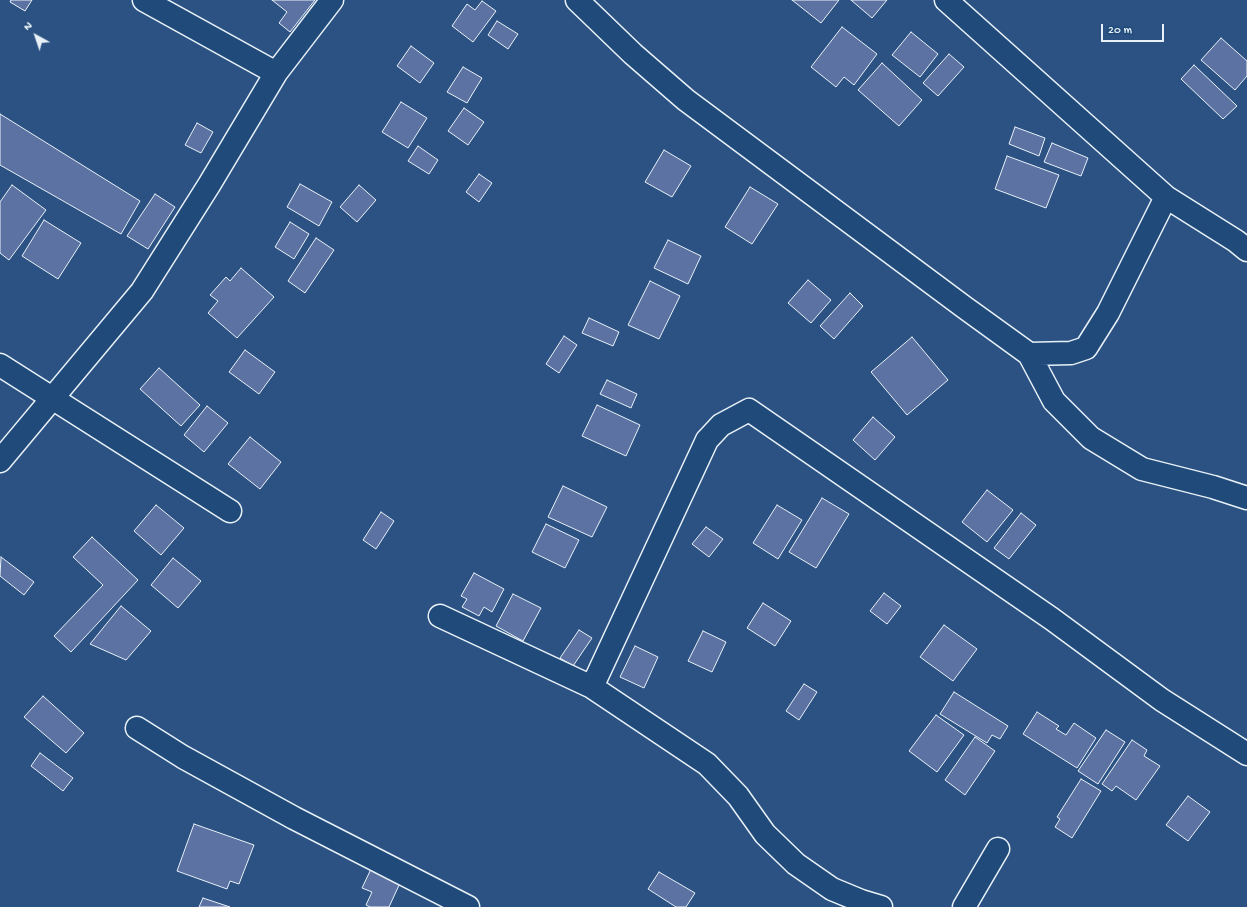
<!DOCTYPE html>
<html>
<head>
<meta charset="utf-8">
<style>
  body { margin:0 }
  #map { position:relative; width:1247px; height:907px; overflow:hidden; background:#2b5282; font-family:"Gochi Hand",sans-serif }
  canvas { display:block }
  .north { position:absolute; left:16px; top:16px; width:40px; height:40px; -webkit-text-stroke:3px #1f4a7a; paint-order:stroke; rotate:320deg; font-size:11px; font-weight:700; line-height:16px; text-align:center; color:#e8f1f8 }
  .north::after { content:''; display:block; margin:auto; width:14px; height:18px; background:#e8f1f8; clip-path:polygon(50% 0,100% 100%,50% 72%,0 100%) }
  .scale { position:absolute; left:1101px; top:24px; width:63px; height:18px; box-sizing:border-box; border:2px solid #e8f1f8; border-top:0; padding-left:5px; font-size:12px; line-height:14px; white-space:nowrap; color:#e8f1f8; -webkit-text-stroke:3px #1f4a7a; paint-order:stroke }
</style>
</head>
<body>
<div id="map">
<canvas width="1247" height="907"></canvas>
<div class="north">N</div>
<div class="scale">20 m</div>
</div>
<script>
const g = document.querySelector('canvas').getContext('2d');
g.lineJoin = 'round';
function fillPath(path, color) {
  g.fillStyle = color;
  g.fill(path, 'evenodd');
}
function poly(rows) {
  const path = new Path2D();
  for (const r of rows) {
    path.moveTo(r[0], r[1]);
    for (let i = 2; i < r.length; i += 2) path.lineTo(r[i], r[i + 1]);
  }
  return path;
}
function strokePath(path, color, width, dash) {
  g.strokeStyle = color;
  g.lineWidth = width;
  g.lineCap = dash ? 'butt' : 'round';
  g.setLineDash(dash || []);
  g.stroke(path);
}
const building = poly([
  [11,0,32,0,25,11,10,2,11,0],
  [272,0,315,0,290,32,279,23,287,12,272,0],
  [792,0,839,0,821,23,792,0],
  [851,0,887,0,872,18,851,0],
  [482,1,496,11,473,42,452,26,467,4,475,10,482,1],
  [497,21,518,34,508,49,488,35,497,21],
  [842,27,877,54,854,85,844,77,836,87,811,67,842,27],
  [911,32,938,54,920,77,892,55,911,32],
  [1221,38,1247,61,1247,76,1235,90,1201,60,1221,38],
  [411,46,434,63,420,83,397,66,411,46],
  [949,54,964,67,938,96,923,83,949,54],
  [882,63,922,100,899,126,858,90,882,63],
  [1194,65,1237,106,1223,119,1181,79,1194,65],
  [463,67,482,78,467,103,447,92,463,67],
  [401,102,427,118,408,148,382,132,401,102],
  [464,108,484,122,468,145,448,131,464,108],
  [0,114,140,201,121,234,0,165,0,114],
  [197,123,213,132,201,153,185,145,197,123],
  [1015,127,1045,138,1039,156,1009,144,1015,127],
  [1052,143,1088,158,1081,176,1044,162,1052,143],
  [418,146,438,160,429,174,408,161,418,146],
  [664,150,691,166,672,197,645,182,664,150],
  [1007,156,1059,175,1046,208,995,189,1007,156],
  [479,174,492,183,479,202,466,192,479,174],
  [300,184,332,202,319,226,287,207,300,184],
  [12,185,46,210,9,260,0,253,0,202,12,185],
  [359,185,376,200,357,222,340,207,359,185],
  [750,187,778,204,752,244,725,227,750,187],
  [155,194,175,207,148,249,127,236,155,194],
  [44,220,81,243,58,279,22,256,44,220],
  [290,222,309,234,294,259,275,247,290,222],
  [316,238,334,250,305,293,288,281,316,238],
  [668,240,701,256,688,284,654,268,668,240],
  [241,268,274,297,237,338,208,313,218,301,210,295,226,277,230,281,241,268],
  [808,280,831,300,811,323,788,303,808,280],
  [650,281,680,296,659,339,628,325,650,281],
  [850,293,863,306,834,339,820,326,850,293],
  [589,318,619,332,613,346,582,333,589,318],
  [564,336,577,345,559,373,546,364,564,336],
  [912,337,948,380,907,415,871,372,912,337],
  [245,350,275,372,259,394,229,372,245,350],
  [159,368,200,405,181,426,140,389,159,368],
  [607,380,637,394,631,408,600,394,607,380],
  [597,405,640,425,626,456,582,436,597,405],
  [207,406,228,423,204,452,184,435,207,406],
  [873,417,895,437,875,460,853,440,873,417],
  [250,437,281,462,260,489,228,464,250,437],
  [563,486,607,507,592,537,548,517,563,486],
  [987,490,1013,510,987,542,962,522,987,490],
  [822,498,849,514,816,568,789,552,822,498],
  [156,505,184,528,161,555,134,531,156,505],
  [777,505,802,520,778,559,753,543,777,505],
  [381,512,394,521,376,549,363,540,381,512],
  [1021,513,1036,525,1009,559,994,548,1021,513],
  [546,524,579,540,565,568,532,552,546,524],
  [706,527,723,539,709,557,692,544,706,527],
  [92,537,138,580,71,652,54,636,103,585,73,557,92,537],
  [1,557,34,582,24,595,0,576,1,557],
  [173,558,201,581,178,608,151,585,173,558],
  [474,573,504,589,492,612,484,607,479,616,462,607,467,599,461,596,474,573],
  [884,593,901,606,887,624,870,611,884,593],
  [513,594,541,608,523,641,496,626,513,594],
  [763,603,791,621,775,646,747,628,763,603],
  [121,606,151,631,126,660,90,644,121,606],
  [944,625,977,649,953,681,920,657,944,625],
  [579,630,592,638,573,666,560,658,579,630],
  [703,631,726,642,712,672,688,661,703,631],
  [635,646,658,657,644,688,620,677,635,646],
  [804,684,817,692,799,720,786,711,804,684],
  [954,692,1008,726,1000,739,992,735,987,743,940,714,954,692],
  [43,696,84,733,66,753,24,717,43,696],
  [1037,712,1059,726,1056,729,1066,735,1074,723,1096,738,1077,768,1023,734,1037,712],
  [936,715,964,735,937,772,909,751,936,715],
  [1106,730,1125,742,1098,784,1078,771,1106,730],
  [975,737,995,751,965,795,945,780,975,737],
  [1132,740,1147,750,1144,756,1160,766,1136,800,1116,786,1112,791,1102,784,1132,740],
  [40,753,73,778,63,791,31,766,40,753],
  [1081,779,1101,791,1072,838,1055,827,1060,819,1057,817,1081,779],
  [1188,796,1210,812,1188,841,1166,825,1188,796],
  [194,824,254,845,239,884,230,881,227,889,177,871,194,824],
  [371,869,400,883,389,907,370,907,366,905,372,892,362,888,371,869],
  [659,872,695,893,686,907,676,907,648,889,659,872],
  [203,898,230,907,199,907,203,898]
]);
const minor = poly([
  [144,0,276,73],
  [577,0,633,54,686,100,964,307,1029,354,1071,353,1086,348,1108,313,1166,197],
  [946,0,1166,197,1236,241,1247,250],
  [1029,354,1054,401,1091,438,1142,469,1213,487,1247,498],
  [0,365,230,511],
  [0,461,142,291,209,185,276,73,332,0],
  [440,616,592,687,707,764,738,796,765,834,796,864,832,889,861,901,881,907],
  [592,687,707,440,721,425,749,410,1052,619,1162,700,1247,754],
  [137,728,183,757,294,818,468,907],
  [964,907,998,849]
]);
fillPath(building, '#5c72a2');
strokePath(building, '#e8f1f8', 1);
strokePath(minor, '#e8f1f8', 25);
strokePath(minor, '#1f4a7a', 22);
</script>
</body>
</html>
